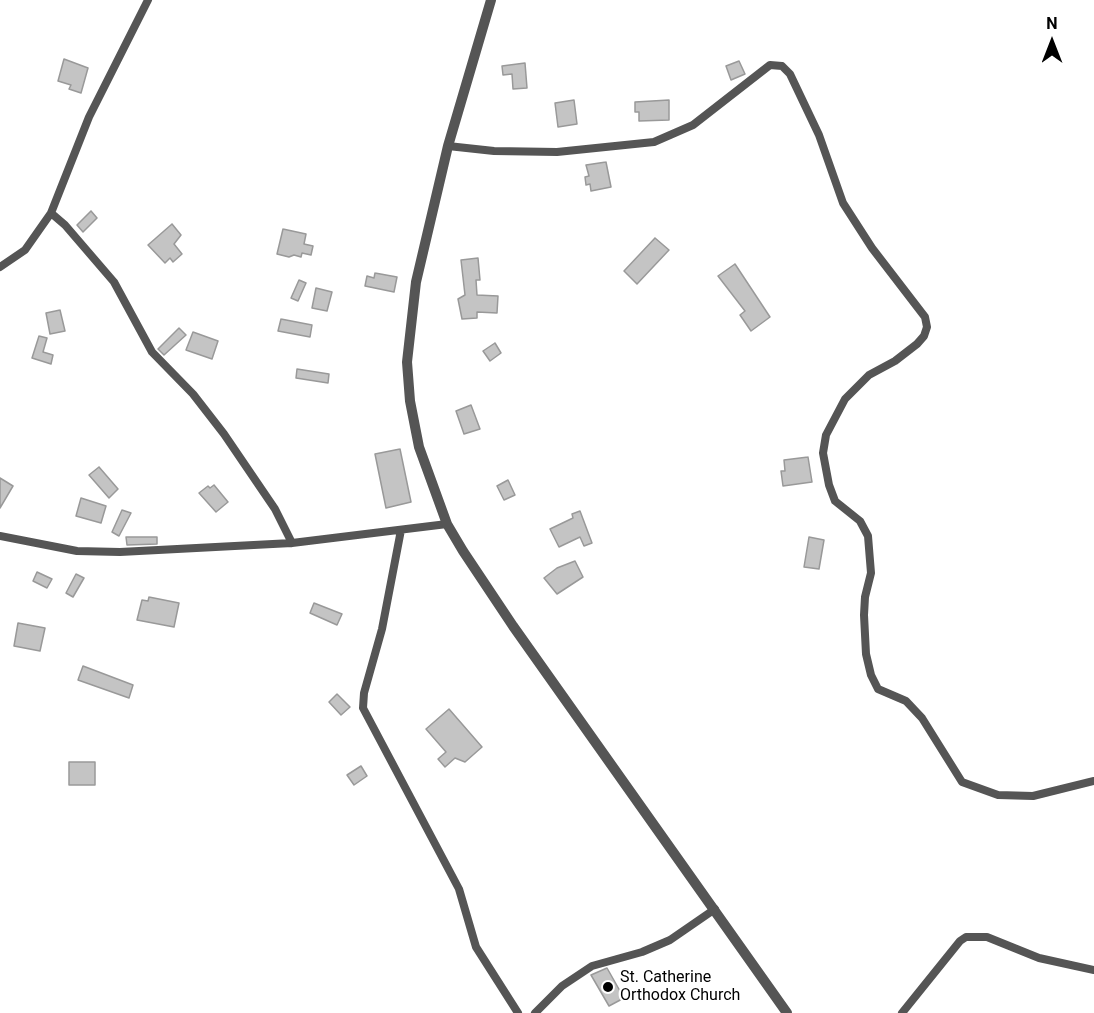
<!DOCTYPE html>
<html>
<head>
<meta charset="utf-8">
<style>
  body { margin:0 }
  #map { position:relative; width:1094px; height:1013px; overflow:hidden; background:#fff; font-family:Roboto,sans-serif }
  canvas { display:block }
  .north { position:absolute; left:1022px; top:12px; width:60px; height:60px; -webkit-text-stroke:4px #fff; paint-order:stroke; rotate:0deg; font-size:16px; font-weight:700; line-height:24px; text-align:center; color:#000 }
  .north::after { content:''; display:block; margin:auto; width:21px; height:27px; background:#000; clip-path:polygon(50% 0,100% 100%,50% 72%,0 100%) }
</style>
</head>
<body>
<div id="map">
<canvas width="1094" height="1013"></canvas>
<div class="north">N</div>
</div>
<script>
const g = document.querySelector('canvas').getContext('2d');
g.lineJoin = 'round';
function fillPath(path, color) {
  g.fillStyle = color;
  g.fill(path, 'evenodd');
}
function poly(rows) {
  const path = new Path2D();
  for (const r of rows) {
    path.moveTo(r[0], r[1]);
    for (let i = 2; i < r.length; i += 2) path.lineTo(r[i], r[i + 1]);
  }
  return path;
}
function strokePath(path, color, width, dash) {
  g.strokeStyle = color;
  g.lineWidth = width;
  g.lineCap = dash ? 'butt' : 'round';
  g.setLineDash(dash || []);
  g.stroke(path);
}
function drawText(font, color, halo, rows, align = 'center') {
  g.font = font + ' Roboto,sans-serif';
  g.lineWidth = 4.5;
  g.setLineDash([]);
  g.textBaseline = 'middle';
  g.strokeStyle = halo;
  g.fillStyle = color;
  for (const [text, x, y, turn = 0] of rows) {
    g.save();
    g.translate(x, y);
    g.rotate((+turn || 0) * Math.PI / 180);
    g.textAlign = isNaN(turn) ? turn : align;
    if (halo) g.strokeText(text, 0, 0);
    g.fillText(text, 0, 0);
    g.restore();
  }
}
const building = poly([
  [64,59,88,68,81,93,69,89,71,85,58,81,64,59],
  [739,61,745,74,731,80,726,66,739,61],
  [525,63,527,88,513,89,512,74,503,75,502,66,525,63],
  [574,100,577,124,558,127,555,103,574,100],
  [669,100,669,120,639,121,639,112,635,112,635,102,669,100],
  [606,162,611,187,591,191,590,184,586,185,585,177,589,176,586,165,606,162],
  [91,211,97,218,83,232,77,225,91,211],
  [172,224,181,235,174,244,182,254,173,262,170,258,165,263,148,245,172,224],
  [283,229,306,234,304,244,313,246,311,255,302,253,301,257,294,255,289,257,277,254,283,229],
  [655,238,669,250,637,284,624,271,655,238],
  [478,258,480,280,476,280,477,295,498,296,497,313,477,312,477,318,462,319,458,299,465,295,461,260,478,258],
  [735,264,770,317,751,331,740,315,745,311,718,276,735,264],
  [375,273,397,277,394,292,365,286,367,276,374,278,375,273],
  [299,280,306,283,298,301,291,298,299,280],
  [316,288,332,292,327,311,312,308,316,288],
  [60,310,65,331,50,334,46,313,60,310],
  [281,319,312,325,310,337,278,331,281,319],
  [179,328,186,335,164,355,158,349,179,328],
  [193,332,218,341,212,359,186,350,193,332],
  [39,336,47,338,43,352,53,355,51,364,32,358,39,336],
  [495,343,501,353,490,361,483,351,495,343],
  [297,369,329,374,328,383,296,378,297,369],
  [471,405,480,429,464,434,456,411,471,405],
  [400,449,411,502,386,508,375,454,400,449],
  [808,457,812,482,783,486,781,471,785,471,784,460,808,457],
  [99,467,118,489,109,498,89,475,99,467],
  [0,478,13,486,0,508,0,478],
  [508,480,515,495,504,500,497,486,508,480],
  [214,485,228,502,216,512,199,493,208,486,210,488,214,485],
  [81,498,106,506,101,523,76,516,81,498],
  [122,510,131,513,119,536,112,532,122,510],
  [580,511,592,543,584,546,580,537,559,547,550,529,573,518,572,514,580,511],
  [126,537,157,537,157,544,127,545,126,537],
  [809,537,824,540,819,569,804,567,809,537],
  [575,561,583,577,557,594,544,578,557,568,575,561],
  [37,572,52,579,47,588,33,581,37,572],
  [76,574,84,578,73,597,66,593,76,574],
  [149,597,179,603,174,627,137,620,142,600,148,601,149,597],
  [314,603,342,614,337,625,310,613,314,603],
  [18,623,45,628,40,651,14,646,18,623],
  [83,666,133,685,129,698,78,680,83,666],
  [337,694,350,707,341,715,329,702,337,694],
  [449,709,482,747,465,762,455,758,445,767,438,759,446,752,426,729,449,709],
  [69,762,95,762,95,785,69,785,69,762],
  [361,766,367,776,354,785,347,775,361,766],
  [607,968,624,998,609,1006,591,975,607,968]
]);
const minor = poly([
  [448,146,494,151,557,152,654,142,693,125,770,65,782,66,790,74,819,135,843,203,872,248,925,317,927,327,924,336,917,344,895,361,869,375,845,399,826,435,823,453,829,485,835,501,860,521,868,536,871,573,865,597,864,615,866,654,871,675,878,689,906,701,922,718,962,782,998,795,1033,796,1094,781],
  [51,213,65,225,114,282,152,352,193,394,224,434,275,509,292,543],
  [0,267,25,250,51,213,89,117,148,0],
  [401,530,382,629,364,693,363,708,459,889,476,947,518,1013],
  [0,536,77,551,120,552,292,543,447,524],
  [535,1013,562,986,592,966,642,952,670,940,715,909],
  [902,1013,960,941,966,937,987,937,1039,958,1094,970]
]);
const tertiary = poly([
  [491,0,448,146,416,282,407,362,410,401,419,447,447,524,463,551,513,626,787,1013]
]);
const markers = [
  [608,987,6,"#000"]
];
const poiNames = [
  ["St. Catherine",620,978],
  ["Orthodox Church",620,996]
];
fillPath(building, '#c4c4c4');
strokePath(building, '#999', 1.5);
strokePath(minor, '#555', 8);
strokePath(tertiary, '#555', 10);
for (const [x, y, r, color] of markers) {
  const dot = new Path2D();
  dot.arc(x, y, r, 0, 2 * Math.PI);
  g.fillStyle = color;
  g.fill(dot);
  strokePath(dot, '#fff', 2);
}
drawText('16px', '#000', '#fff', poiNames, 'left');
</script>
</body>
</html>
